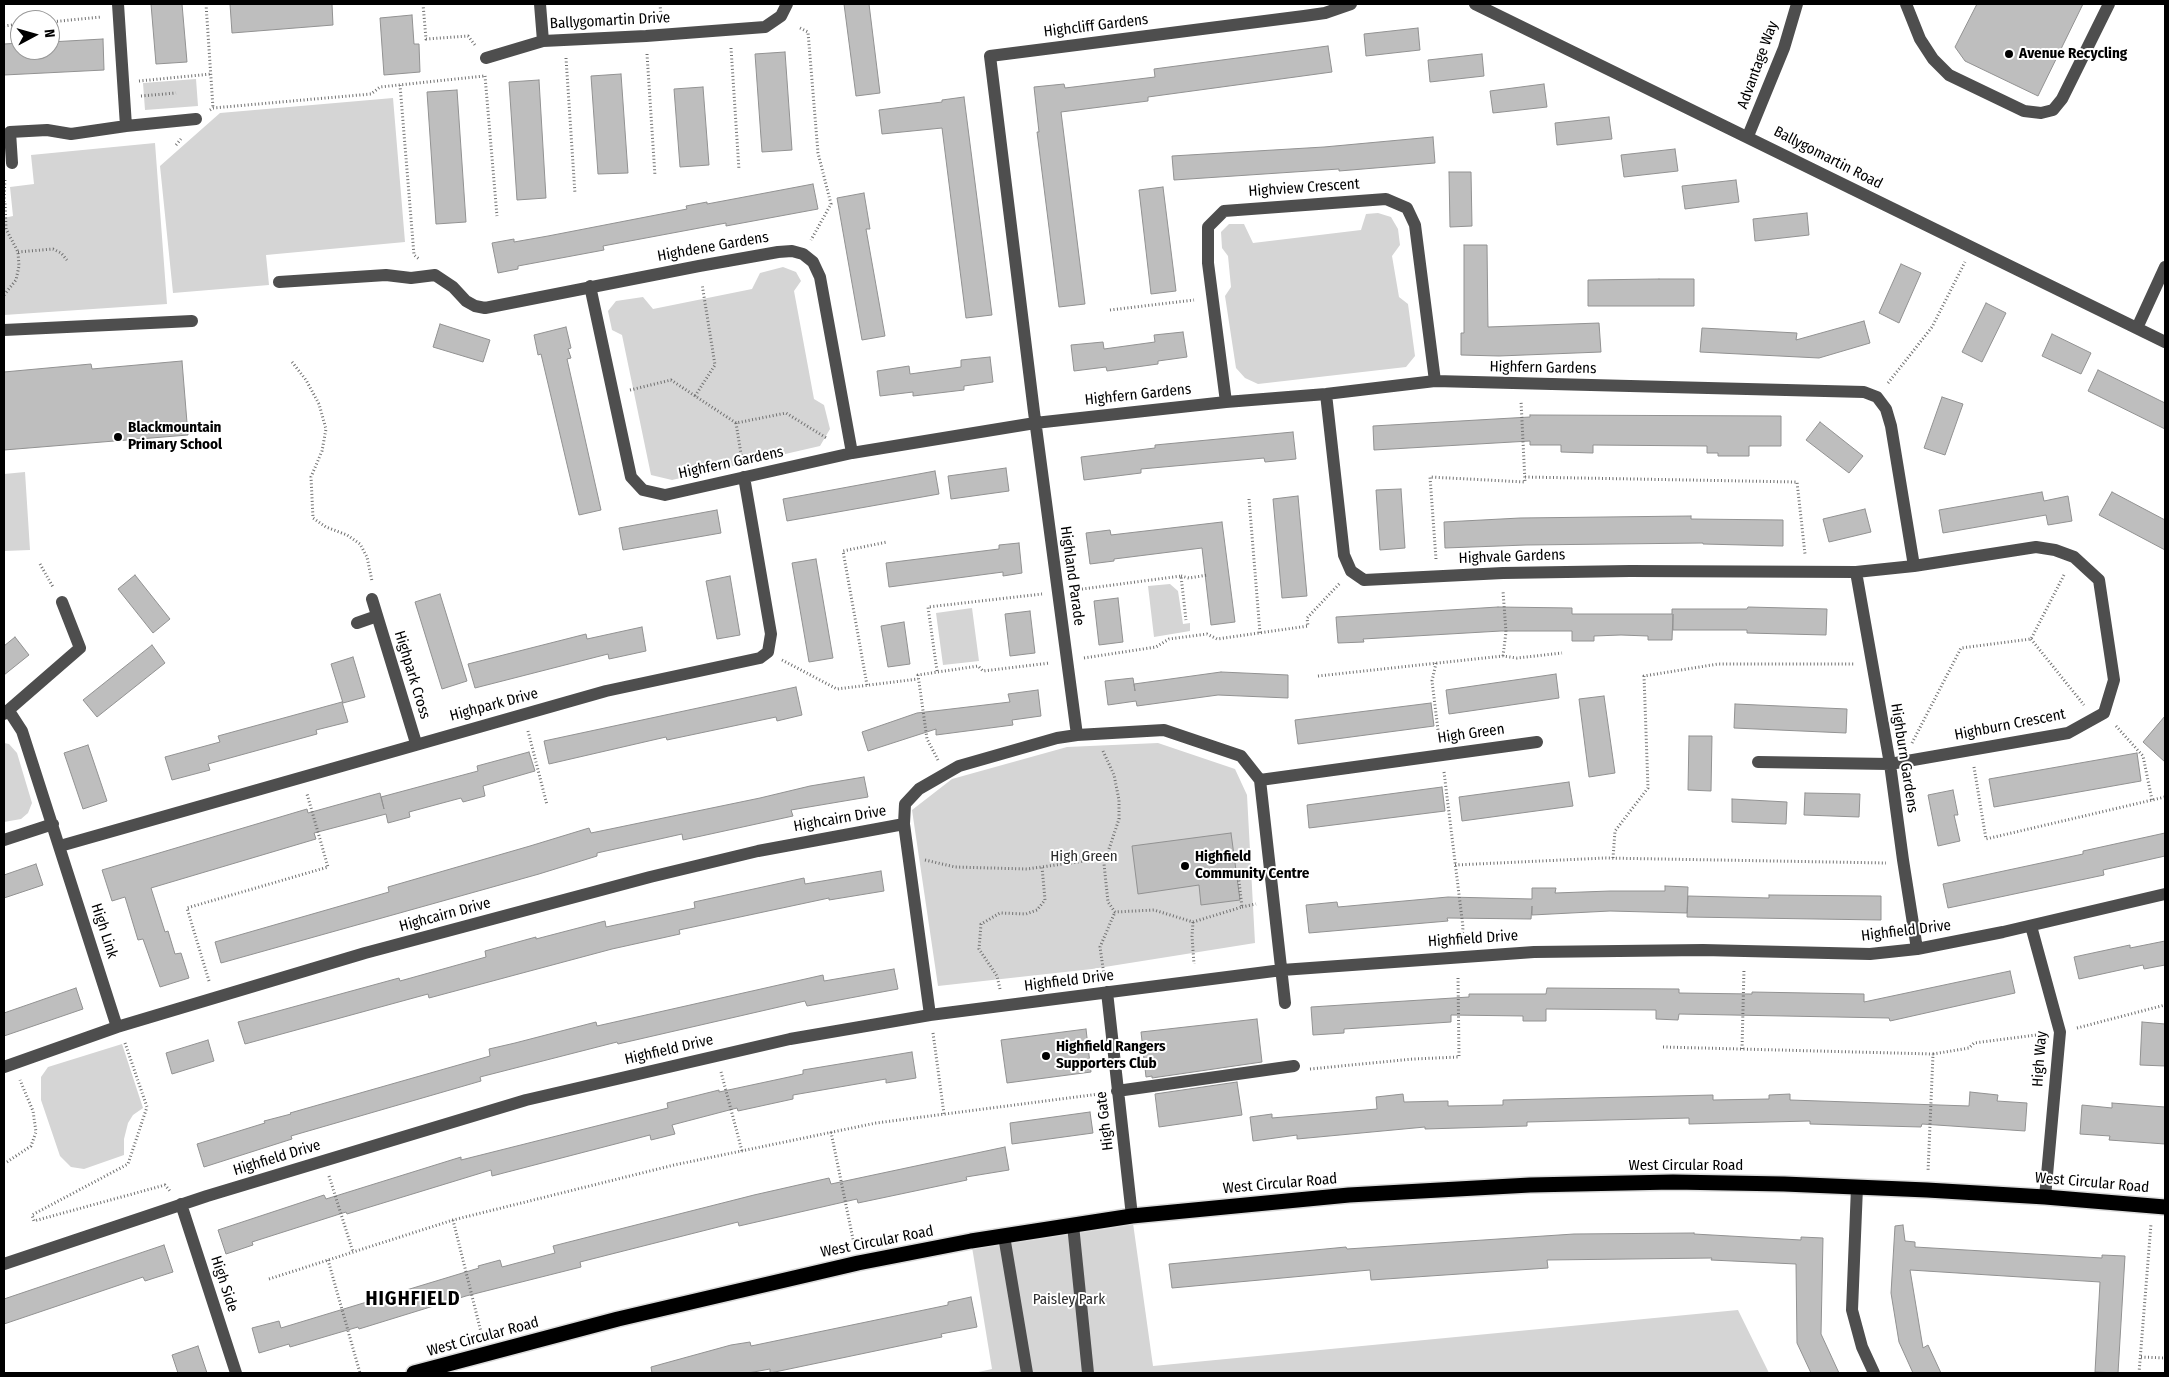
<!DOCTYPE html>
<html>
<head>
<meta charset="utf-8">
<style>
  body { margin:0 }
  #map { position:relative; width:2169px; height:1377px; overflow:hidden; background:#fff; font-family:"Fira Sans Condensed",sans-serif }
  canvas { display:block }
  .frame { position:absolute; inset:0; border:5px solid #000; pointer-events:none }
  .north { position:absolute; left:10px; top:10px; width:50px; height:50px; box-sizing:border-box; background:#fff; border:1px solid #999; border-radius:50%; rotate:84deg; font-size:14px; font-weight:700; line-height:20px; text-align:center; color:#000 }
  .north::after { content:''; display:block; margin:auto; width:18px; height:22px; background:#000; clip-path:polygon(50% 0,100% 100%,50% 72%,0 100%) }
</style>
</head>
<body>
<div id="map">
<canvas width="2169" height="1377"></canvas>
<div class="frame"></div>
<div class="north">N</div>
</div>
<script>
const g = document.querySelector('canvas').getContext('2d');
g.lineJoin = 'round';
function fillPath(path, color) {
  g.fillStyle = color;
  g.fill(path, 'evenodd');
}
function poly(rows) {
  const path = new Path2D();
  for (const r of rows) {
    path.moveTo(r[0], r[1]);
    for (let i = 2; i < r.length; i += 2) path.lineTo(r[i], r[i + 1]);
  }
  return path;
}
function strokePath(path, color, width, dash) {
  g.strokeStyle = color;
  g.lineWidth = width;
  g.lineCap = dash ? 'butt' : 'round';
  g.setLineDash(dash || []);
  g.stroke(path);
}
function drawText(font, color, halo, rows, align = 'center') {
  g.font = font + ' "Fira Sans Condensed",sans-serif';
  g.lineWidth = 4;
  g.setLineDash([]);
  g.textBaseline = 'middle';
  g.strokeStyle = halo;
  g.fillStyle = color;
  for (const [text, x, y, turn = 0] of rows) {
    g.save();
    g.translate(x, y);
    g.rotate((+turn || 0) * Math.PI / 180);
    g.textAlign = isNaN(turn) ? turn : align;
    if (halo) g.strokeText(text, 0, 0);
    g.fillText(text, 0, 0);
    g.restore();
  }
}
const green = poly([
  [196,79,198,106,145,110,143,83],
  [393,98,405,242,266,255,269,285,173,293,160,166,220,113],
  [155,143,167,304,4,315,4,218,13,216,10,187,34,184,31,155],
  [1378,213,1391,217,1398,229,1400,245,1392,256,1399,297,1408,304,1415,356,1406,367,1258,384,1245,378,1236,368,1225,296,1231,287,1228,256,1222,248,1221,232,1229,224,1244,224,1253,243,1361,230,1366,214],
  [783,267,796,272,801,281,794,291,814,399,824,405,830,429,820,446,672,480,651,475,622,335,612,330,608,311,616,301,643,297,653,309,752,289,760,273],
  [25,472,30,550,4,551,4,474],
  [1170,584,1178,591,1183,624,1190,623,1190,631,1154,637,1148,586],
  [972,608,979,661,943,665,936,613],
  [4,743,9,744,17,753,32,803,28,813,21,819,4,822],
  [1158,743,1235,769,1247,795,1255,943,1092,969,938,986,912,810,952,779,1067,747],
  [122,1044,143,1108,133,1115,128,1123,124,1139,124,1155,84,1169,71,1167,60,1156,41,1100,41,1077,48,1067],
  [1132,1216,1153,1366,1738,1310,1769,1373,974,1373,992,1369,971,1241]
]);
const building = poly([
  [151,4,182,4,187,62,156,64,151,4],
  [230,4,332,4,333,25,232,33,230,4],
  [844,4,869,4,880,93,856,96,844,4],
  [1977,4,2083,4,2038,96,1965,61,1955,47,1977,4],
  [412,15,414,44,419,44,420,72,384,75,380,18,412,15],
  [1418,28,1420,50,1366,56,1364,34,1418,28],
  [103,39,104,70,4,75,4,44,20,43,20,50,50,50,50,42,103,39],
  [1328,46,1332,72,1148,97,1148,101,1061,112,1085,304,1059,307,1037,132,1039,132,1034,87,1064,84,1065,88,1155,77,1154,69,1328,46],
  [785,52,792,150,762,152,755,54,785,52],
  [1482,54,1484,76,1430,82,1428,60,1482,54],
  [621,74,628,173,598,174,591,76,621,74],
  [539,80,546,198,517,200,509,82,539,80],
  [1544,84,1547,107,1493,113,1490,91,1544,84],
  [703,87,709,165,680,167,674,89,703,87],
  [457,90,466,222,436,224,427,92,457,90],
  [964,97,992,315,966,318,942,128,882,134,879,110,942,102,942,100,964,97],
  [1609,117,1612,139,1557,145,1555,123,1609,117],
  [1433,137,1435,163,1339,171,1339,169,1174,180,1172,156,1324,147,1433,137],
  [1675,149,1678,171,1624,177,1621,155,1675,149],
  [1449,172,1471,172,1472,226,1450,227,1449,172],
  [1736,180,1739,202,1685,209,1682,186,1736,180],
  [813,184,818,209,726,226,726,223,603,246,604,250,518,266,518,269,498,273,492,243,514,239,514,242,548,236,687,209,686,206,707,202,707,204,813,184],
  [1163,187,1176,291,1151,294,1139,190,1163,187],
  [864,193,870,229,866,229,885,336,862,340,837,198,864,193],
  [1807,213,1809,235,1755,241,1753,219,1807,213],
  [1464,245,1487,245,1488,327,1599,323,1601,352,1499,356,1461,355,1461,333,1464,333,1464,245],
  [1901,264,1921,273,1899,323,1879,313,1901,264],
  [1659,279,1694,279,1694,306,1588,306,1588,280,1659,279],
  [1986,303,2006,313,1982,362,1962,352,1986,303],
  [1864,321,1870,343,1819,358,1700,352,1702,328,1797,333,1796,340,1864,321],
  [440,324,490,340,483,362,433,347,440,324],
  [566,327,571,348,568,349,571,358,567,359,601,510,579,515,541,354,538,355,534,335,566,327],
  [1183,332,1187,357,1158,361,1158,364,1107,371,1106,367,1074,371,1071,345,1103,342,1104,349,1155,342,1154,335,1183,332],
  [2052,334,2091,353,2081,374,2042,356,2052,334],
  [990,357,993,382,964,386,964,390,913,396,913,392,880,396,877,371,909,366,910,374,961,367,961,360,990,357],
  [182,361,188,435,4,450,4,372,91,364,92,369,182,361],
  [2098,370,2165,403,2165,429,2088,391,2098,370],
  [1942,397,1963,404,1945,455,1924,448,1942,397],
  [1530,415,1781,416,1781,446,1749,446,1749,456,1718,456,1718,453,1707,453,1707,446,1593,445,1593,453,1561,452,1561,445,1530,445,1530,441,1374,450,1373,426,1530,417,1530,415],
  [1820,422,1863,456,1849,473,1806,440,1820,422],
  [1293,432,1296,459,1265,462,1264,458,1141,469,1141,473,1084,480,1081,457,1155,448,1155,445,1293,432],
  [1006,468,1009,491,951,499,948,476,1006,468],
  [935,471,939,494,787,521,783,499,935,471],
  [1401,489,1405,548,1380,550,1376,490,1401,489],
  [2042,492,2044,501,2068,496,2072,521,2048,525,2046,515,1943,533,1939,510,2042,492],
  [2112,492,2165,520,2165,550,2099,515,2112,492],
  [1298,496,1307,596,1282,598,1273,499,1298,496],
  [1865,509,1871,532,1829,542,1823,519,1865,509],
  [717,510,721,533,623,550,619,528,717,510],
  [1691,516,1691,519,1783,520,1783,546,1703,544,1703,543,1526,545,1445,548,1444,522,1520,518,1691,516],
  [1222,522,1235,622,1211,625,1202,548,1114,559,1114,561,1090,564,1086,533,1110,530,1111,535,1222,522],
  [1019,543,1022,573,1003,576,1003,572,889,587,886,563,999,549,999,545,1019,543],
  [816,559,833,658,809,662,792,563,816,559],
  [135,575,170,619,153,633,118,589,135,575],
  [730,576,740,635,717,639,706,581,730,576],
  [440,594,467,681,442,689,415,602,440,594],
  [1118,598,1123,642,1099,645,1094,601,1118,598],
  [1498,607,1572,608,1572,614,1672,614,1672,609,1747,609,1748,607,1827,609,1826,635,1747,633,1747,630,1673,630,1673,614,1672,640,1648,640,1648,636,1621,635,1594,636,1594,641,1572,641,1572,631,1501,631,1363,639,1364,642,1338,643,1336,617,1498,607],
  [1030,611,1035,653,1010,656,1005,614,1030,611],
  [904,622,910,664,888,667,881,626,904,622],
  [642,627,646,651,609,659,608,654,475,688,468,664,586,634,587,639,642,627],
  [15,637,29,655,4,675,4,646,15,637],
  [152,645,165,663,97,717,83,700,152,645],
  [353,657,365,697,343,703,331,664,353,657],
  [1221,672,1288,675,1288,698,1218,695,1137,706,1136,701,1108,705,1105,681,1133,678,1135,691,1134,684,1221,672],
  [1556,674,1559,698,1449,714,1446,690,1556,674],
  [796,687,802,715,777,721,776,717,667,740,666,737,549,764,544,741,796,687],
  [1038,690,1041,716,1012,720,1013,725,936,735,936,729,868,751,862,732,917,713,1010,702,1008,694,1038,690],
  [1604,696,1615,773,1589,777,1579,699,1604,696],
  [342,702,348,722,316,730,317,734,208,764,210,770,172,780,165,757,220,742,218,736,342,702],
  [1431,703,1434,726,1298,744,1295,720,1431,703],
  [1735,704,1847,709,1846,733,1734,728,1735,704],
  [2165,716,2165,762,2143,742,2165,716],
  [1689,736,1712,736,1711,791,1688,790,1689,736],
  [88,745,107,801,83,809,64,753,88,745],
  [529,752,535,771,483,786,485,796,463,802,461,798,409,812,410,817,388,823,386,814,314,833,316,839,151,888,165,932,168,931,175,954,181,953,189,978,160,987,143,939,138,940,125,897,112,901,102,870,307,809,308,813,380,793,384,809,381,797,478,771,477,766,529,752],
  [2137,753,2141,781,1994,807,1989,779,2137,753],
  [864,777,868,797,791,810,793,816,683,840,682,834,597,853,597,856,539,874,221,963,215,942,389,892,388,887,530,846,589,828,591,833,760,798,810,786,864,777],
  [1569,782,1573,806,1462,821,1459,797,1569,782],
  [1442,787,1445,811,1309,828,1307,805,1442,787],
  [1953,790,1958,815,1954,815,1960,841,1938,846,1928,795,1953,790],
  [1805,793,1860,794,1859,817,1804,815,1805,793],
  [1732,799,1787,802,1786,824,1732,822,1732,799],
  [1231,833,1240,900,1201,905,1199,885,1138,894,1132,846,1231,833],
  [2165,833,2165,856,2103,870,2104,875,1948,908,1943,884,2083,854,2083,851,2165,833],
  [36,864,43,885,4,898,4,875,36,864],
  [881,871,884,891,829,900,829,898,679,930,680,934,612,949,429,998,428,994,245,1044,238,1022,399,978,400,981,486,957,485,951,536,937,536,939,605,921,606,927,648,918,695,908,694,902,804,878,805,884,881,871],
  [1665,886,1688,887,1687,913,1610,911,1532,915,1532,906,1531,919,1447,918,1448,921,1309,933,1306,905,1337,902,1338,907,1448,897,1532,899,1532,888,1556,888,1555,893,1610,891,1665,891,1665,886],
  [1769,895,1881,896,1881,920,1687,917,1688,896,1769,898,1769,895],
  [2165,941,2165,965,2144,969,2143,965,2079,979,2074,957,2130,945,2130,948,2165,941],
  [894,969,898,989,807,1006,805,1001,618,1044,617,1042,480,1077,481,1081,291,1136,292,1139,204,1167,197,1144,265,1123,264,1121,291,1114,290,1113,490,1056,489,1049,515,1043,596,1022,597,1026,823,975,824,981,894,969],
  [2010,971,2015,993,1890,1021,1889,1018,1679,1014,1678,1020,1656,1019,1656,1010,1546,1009,1546,1021,1523,1021,1523,1016,1451,1015,1451,1022,1344,1029,1344,1033,1313,1035,1311,1007,1469,997,1469,994,1546,994,1547,988,1679,989,1679,993,1752,994,1752,992,1864,994,1864,1002,2010,971],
  [76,988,83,1009,4,1036,4,1013,76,988],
  [1257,1019,1262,1062,1152,1078,1152,1076,1146,1077,1141,1032,1257,1019],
  [2142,1022,2165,1024,2165,1066,2140,1065,2142,1022],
  [1086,1029,1091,1072,1007,1083,1001,1040,1086,1029],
  [208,1040,214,1061,172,1074,166,1053,208,1040],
  [912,1052,916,1078,886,1083,886,1079,793,1095,793,1099,738,1111,737,1108,672,1125,675,1134,651,1140,650,1135,492,1176,491,1170,347,1214,346,1212,252,1242,253,1245,226,1254,218,1230,324,1195,326,1199,461,1157,461,1160,668,1108,667,1103,719,1090,719,1092,803,1074,803,1070,912,1052],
  [1237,1082,1242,1115,1159,1127,1155,1094,1237,1082],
  [1970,1092,1998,1095,1997,1101,2027,1103,2025,1131,1922,1124,1921,1127,1810,1124,1810,1121,1689,1124,1689,1118,1527,1122,1527,1126,1425,1129,1425,1127,1297,1139,1297,1135,1253,1141,1250,1117,1272,1114,1272,1118,1377,1109,1376,1097,1403,1094,1404,1102,1448,1101,1448,1106,1503,1105,1503,1100,1713,1095,1713,1100,1769,1099,1769,1095,1790,1094,1790,1100,1969,1106,1970,1092],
  [2112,1103,2165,1107,2165,1144,2109,1140,2110,1136,2080,1134,2082,1105,2112,1108,2112,1103],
  [1090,1112,1093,1133,1012,1144,1010,1123,1090,1112],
  [1005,1147,1009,1170,966,1177,967,1180,858,1203,857,1199,739,1226,738,1222,580,1262,581,1267,466,1296,359,1329,358,1327,290,1347,289,1344,259,1353,252,1328,279,1321,281,1328,479,1268,478,1266,500,1260,502,1267,555,1253,553,1246,754,1195,829,1178,831,1184,1005,1147],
  [1903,1225,1905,1241,1915,1242,1915,1247,2102,1258,2102,1255,2125,1256,2118,1373,2095,1372,2100,1282,1910,1270,1923,1348,1928,1345,1941,1373,1913,1373,1899,1342,1891,1293,1895,1226,1903,1225],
  [1694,1233,1694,1234,1801,1240,1801,1237,1823,1238,1821,1334,1839,1373,1811,1373,1797,1343,1796,1264,1711,1260,1712,1258,1547,1260,1548,1268,1371,1280,1370,1270,1172,1288,1169,1264,1346,1247,1347,1249,1574,1234,1694,1233],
  [164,1245,173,1272,145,1281,143,1277,4,1324,4,1299,164,1245],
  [971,1297,977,1327,941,1334,942,1337,770,1373,770,1369,748,1373,652,1373,651,1367,731,1345,750,1342,751,1346,948,1305,948,1302,971,1297],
  [198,1346,207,1373,178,1373,172,1355,198,1346]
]);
const path = poly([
  [206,4,213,108],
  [423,4,426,39,468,36,475,45],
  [660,4,661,17],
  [50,22,101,17],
  [4,26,20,24],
  [800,28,808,32,818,153,831,204,811,240],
  [731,48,739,170],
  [647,54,655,176],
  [566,58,575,194],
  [485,76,497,216],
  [139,81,211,74],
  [400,85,414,255,419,259],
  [141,96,176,93],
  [210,110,213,108,371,94,380,87,484,76],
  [176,145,181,139],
  [4,202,5,178],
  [18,252,53,249,61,253,67,260],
  [4,295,16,280,19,266,18,252,6,229,5,202],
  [1110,310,1194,300],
  [292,362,306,380,319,404,326,429,322,451,311,477,313,518,326,527,347,535,360,544,367,557,372,581],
  [1888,383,1932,327,1965,262],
  [630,390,671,380,736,423,786,413,828,439],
  [695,396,715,365,702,284],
  [736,423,742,460],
  [1525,477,1797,482,1805,554],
  [1249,499,1260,633],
  [1436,559,1430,477,1525,482,1521,401],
  [40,564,53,587],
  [1181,576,1189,578,1208,575],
  [1075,590,1181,576,1186,620],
  [2031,639,2084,705],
  [1503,656,1506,632,1503,591],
  [1084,658,1156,647,1169,639,1207,634,1217,639,1308,626,1307,618,1340,583],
  [782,660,837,689,918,679],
  [1436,663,1432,681,1439,738],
  [937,671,928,607,1042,594],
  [1318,676,1503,656,1517,658,1562,653],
  [867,685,843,551,887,542],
  [2116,726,2143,756,2152,800],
  [528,731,547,805],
  [1912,743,1961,648,2031,639,2065,573],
  [1103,751,1114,775,1119,800,1119,819,1104,864,1108,902,1115,912,1154,910,1193,922,1242,907,1238,873,1252,871],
  [938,760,927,739,918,675,978,666,983,671,1050,663],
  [1974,767,1986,839,2165,797],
  [1444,772,1463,927,1462,939],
  [1613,858,1615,831,1648,788,1644,676,1718,664,1854,664],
  [925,860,955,867,1027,869,1106,858],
  [1455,865,1605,858,1886,863],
  [1242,907,1256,904],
  [1193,922,1192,936,1194,964],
  [1104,975,1100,947,1115,912],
  [209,981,187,908,328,867,307,794],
  [1000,989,997,976,979,949,981,924,1000,913,1026,914,1037,910,1045,900,1042,867],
  [2077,1028,2165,1005],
  [933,1033,944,1114],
  [125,1043,147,1107,128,1164,32,1215,34,1221,165,1185,170,1191],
  [1663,1047,1933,1054,1928,1172],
  [1742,1049,1744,969],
  [1933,1054,1969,1048,1974,1043,2044,1034],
  [1310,1069,1413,1059,1459,1057,1458,976],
  [721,1072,742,1151],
  [831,1132,854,1244],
  [7,1162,31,1146,36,1132,33,1111,20,1080],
  [329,1176,353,1252],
  [453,1220,482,1336],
  [328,1260,360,1373],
  [269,1279,453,1220,674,1165,876,1123,1099,1094],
  [2141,1357,2165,1358],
  [2139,1373,2151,1224]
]);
const minor = poly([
  [540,4,543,41],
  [1475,4,2165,342],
  [1906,4,1920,39,1933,59,1949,75,2024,111,2041,113,2053,110,2062,99,2109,4],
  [486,58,543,41,646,36,765,27,781,16,787,4],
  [126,126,196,119],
  [1748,136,1784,48,1797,4],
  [12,163,10,132,47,130,71,134,126,126,118,4],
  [279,282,386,275,411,278,435,275,453,287,466,301,475,306,485,308,699,266,778,252,792,251,803,254,813,262,820,277,852,453],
  [590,286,631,477,643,490,665,495,852,453,1035,423,1226,402,1326,394,1435,381,1864,392,1877,397,1886,409,1891,426,1914,566],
  [2137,328,2165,267],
  [4,330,192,321],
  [1326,394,1344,555,1351,571,1364,580,1503,573,1630,571,1856,572,1914,566,2036,547,2055,550,2074,557,2099,580,2114,680,2104,713,2068,733,1890,764,1758,762],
  [1226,402,1208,263,1208,227,1224,211,1386,199,1407,208,1415,225,1435,381],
  [1856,572,1890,764,1903,860,1917,949],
  [372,599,416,743],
  [357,623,377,616],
  [9,711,22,731,117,1027],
  [4,714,80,648,62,602],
  [1077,735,1034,412,990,56,1304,16,1325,13,1351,4],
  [1260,780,1537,742],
  [4,840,53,824],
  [60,846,606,691,760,658,768,652,771,634,744,477],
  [2031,926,2060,1032,2045,1197],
  [1107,992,1132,1216],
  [930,1015,904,824,905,804,919,789,959,766,1057,738,1077,735,1164,730,1241,756,1260,780,1285,1003],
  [4,1067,117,1027,365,953,650,877,758,851,904,824],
  [1117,1091,1294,1066],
  [1857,1187,1852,1310,1862,1347,1874,1373],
  [181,1204,236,1373],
  [1073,1225,1088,1373],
  [1004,1236,1027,1373],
  [4,1264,207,1196,526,1100,790,1039,930,1015,1282,970,1534,952,1703,950,1870,954,1917,949,2003,932,2165,894]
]);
const highway = poly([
  [414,1373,618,1319,858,1263,971,1241,1132,1216,1349,1195,1530,1185,1673,1182,1784,1184,1927,1190,2045,1197,2165,1207]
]);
const markers = [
  [2009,54,5,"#000"],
  [118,437,5,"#000"],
  [1185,866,5,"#000"],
  [1046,1056,5,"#000"]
];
const streetNames = [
  ["Ballygomartin Drive",610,21,-3],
  ["Highcliff Gardens",1096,26,-7],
  ["Advantage Way",1758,65,-70],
  ["Ballygomartin Road",1828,158,27],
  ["Highview Crescent",1304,188,-4],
  ["Highdene Gardens",713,247,-10],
  ["Highfern Gardens",1543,368,1],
  ["Highfern Gardens",1138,395,-6],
  ["Highfern Gardens",731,463,-12],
  ["Highvale Gardens",1512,557,-2],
  ["Highland Parade",1072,576,82],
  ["Highpark Cross",412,675,73],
  ["Highpark Drive",494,705,-15],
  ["Highburn Crescent",2010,725,-11],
  ["High Green",1471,734,-8],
  ["Highburn Gardens",1904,758,81],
  ["Highcairn Drive",840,819,-10],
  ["Highcairn Drive",445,915,-15],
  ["High Link",104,931,72],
  ["Highfield Drive",1906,931,-7],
  ["Highfield Drive",1473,939,-4],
  ["Highfield Drive",1069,981,-7],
  ["Highfield Drive",669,1050,-13],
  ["High Way",2040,1059,-86],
  ["High Gate",1105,1121,-97],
  ["Highfield Drive",277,1158,-17],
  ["West Circular Road",1686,1166],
  ["West Circular Road",2092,1183,5],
  ["West Circular Road",1280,1184,-5],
  ["West Circular Road",877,1242,-11],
  ["High Side",224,1284,72],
  ["West Circular Road",483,1337,-15]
];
const poiNames = [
  ["Avenue Recycling",2019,54],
  ["Blackmountain",128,428],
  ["Primary School",128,445],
  ["Highfield",1195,857],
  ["Community Centre",1195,874],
  ["Highfield Rangers",1056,1047],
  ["Supporters Club",1056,1064]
];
const parkNames = [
  ["High Green",1084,857],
  ["Paisley Park",1069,1300]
];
const districtNames = [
  ["HIGHFIELD",413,1299]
];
fillPath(green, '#d5d5d5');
fillPath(building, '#bebebe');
strokePath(building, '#929292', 1);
strokePath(highway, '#dbdbdb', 18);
strokePath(path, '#707070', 3, [1, 2.5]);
strokePath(minor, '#4e4e4e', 12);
strokePath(highway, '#000', 15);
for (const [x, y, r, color] of markers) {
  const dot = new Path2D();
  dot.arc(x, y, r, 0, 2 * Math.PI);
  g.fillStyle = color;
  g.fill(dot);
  strokePath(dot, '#fff', 2);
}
drawText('15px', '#000', '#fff', streetNames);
drawText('bold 15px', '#000', '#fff', poiNames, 'left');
drawText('15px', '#2c2c2c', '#fff', parkNames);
g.letterSpacing = '1px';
drawText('bold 20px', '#000', '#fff', districtNames);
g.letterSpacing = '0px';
</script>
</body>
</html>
